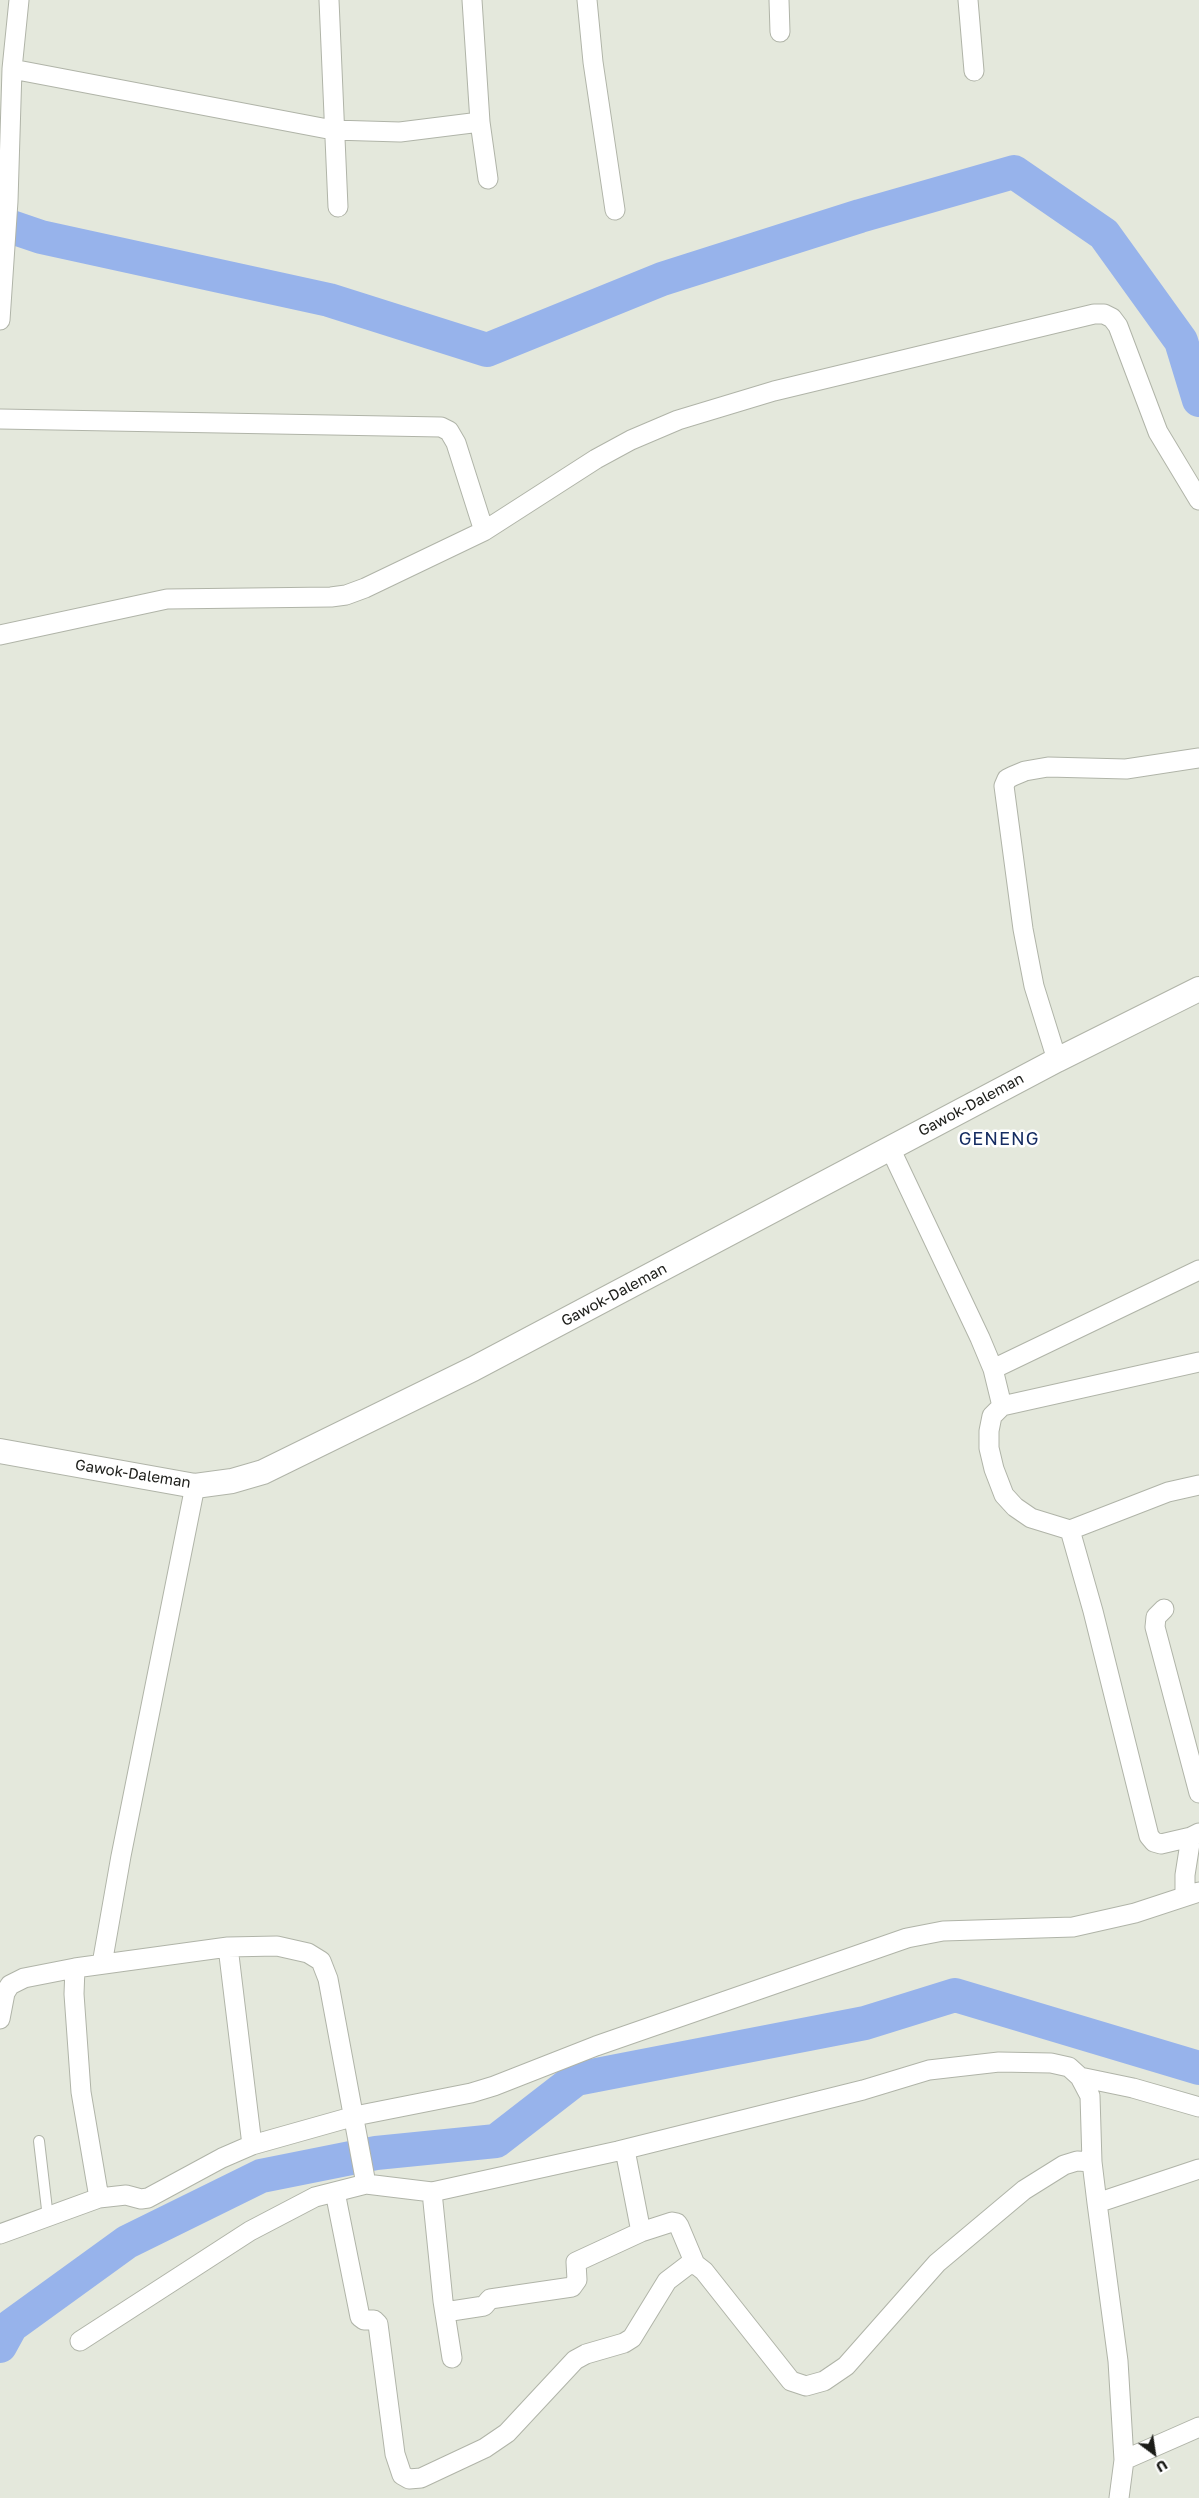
<!DOCTYPE html>
<html>
<head>
<meta charset="utf-8">
<style>
  body { margin:0 }
  #map { position:relative; width:1199px; height:2498px; overflow:hidden; background:#e4e8dc; font-family:"Golos Text",sans-serif }
  canvas { display:block }
  .north { position:absolute; left:1129px; top:2428px; width:50px; height:50px; -webkit-text-stroke:4px #fff; paint-order:stroke; rotate:149deg; font-size:14px; font-weight:700; line-height:20px; text-align:center; color:#1b1c18 }
  .north::after { content:''; display:block; margin:auto; width:18px; height:22px; background:#1b1c18; clip-path:polygon(50% 0,100% 100%,50% 72%,0 100%) }
</style>
</head>
<body>
<div id="map">
<canvas width="1199" height="2498"></canvas>
<div class="north">U</div>
</div>
<script>
const g = document.querySelector('canvas').getContext('2d');
g.lineJoin = 'round';
function poly(rows) {
  const path = new Path2D();
  for (const r of rows) {
    path.moveTo(r[0], r[1]);
    for (let i = 2; i < r.length; i += 2) path.lineTo(r[i], r[i + 1]);
  }
  return path;
}
function strokePath(path, color, width, dash) {
  g.strokeStyle = color;
  g.lineWidth = width;
  g.lineCap = dash ? 'butt' : 'round';
  g.setLineDash(dash || []);
  g.stroke(path);
}
function drawText(font, color, halo, rows, align = 'center') {
  g.font = font + ' "Golos Text",sans-serif';
  g.lineWidth = 5;
  g.setLineDash([]);
  g.textBaseline = 'middle';
  g.strokeStyle = halo;
  g.fillStyle = color;
  for (const [text, x, y, turn = 0] of rows) {
    g.save();
    g.translate(x, y);
    g.rotate((+turn || 0) * Math.PI / 180);
    g.textAlign = isNaN(turn) ? turn : align;
    if (halo) g.strokeText(text, 0, 0);
    g.fillText(text, 0, 0);
    g.restore();
  }
}
const river = poly([
  [0,223,41,237,329,300,487,350,662,279,860,216,1014,172,1104,234,1181,341,1199,400],
  [0,2346,11,2326,127,2242,261,2176,376,2153,496,2141,576,2079,865,2023,955,1995,1199,2068]
]);
const service = poly([
  [39,2141,48,2218]
]);
const minor = poly([
  [329,0,338,207],
  [472,0,480,122,488,179],
  [587,0,593,62,615,210],
  [779,0,780,32],
  [968,0,974,71],
  [12,69,333,130,400,132,480,122],
  [0,320,8,201,12,69,19,0],
  [0,419,441,427,449,431,456,443,484,531],
  [0,635,167,599,331,597,346,595,365,588,484,531,596,459,631,440,678,420,774,391,1094,314,1104,314,1112,318,1118,326,1158,432,1199,500],
  [1057,1060,1034,986,1023,929,1004,786,1007,779,1013,776,1025,771,1048,767,1126,769,1199,758],
  [890,1148,980,1338,993,1369,1002,1406],
  [993,1369,1199,1270],
  [1070,1530,1031,1518,1015,1507,1004,1495,994,1469,989,1448,989,1431,992,1416,1002,1406,1199,1362],
  [1164,1609,1156,1617,1155,1627,1199,1793],
  [1191,1837,1161,1844,1154,1842,1149,1836,1093,1611,1070,1530,1168,1492,1199,1485],
  [1185,1895,1185,1875,1191,1837,1199,1833],
  [228,1947,252,2145],
  [102,1964,121,1856,195,1486],
  [75,1968,74,1994,81,2092,99,2198],
  [0,2019,5,1993,10,1985,24,1978,75,1968,228,1947,277,1946,308,1953,321,1961,328,1979,366,2184],
  [1080,2077,1133,2088,1199,2107],
  [625,2150,641,2232],
  [335,2192,360,2317,364,2320,374,2320,378,2324,395,2454,402,2475,409,2479,421,2478,485,2448,507,2433,575,2360,586,2354,624,2343,632,2338,667,2281,688,2265,695,2264,704,2271,791,2381,806,2386,824,2381,846,2366,937,2263,1024,2190,1064,2165,1077,2161,1092,2162],
  [432,2192,443,2301,452,2358],
  [1097,2203,1199,2169],
  [0,2234,99,2198,126,2195,141,2199,148,2198,222,2158,252,2145,355,2116,471,2093,494,2086,596,2046,907,1938,943,1931,1073,1927,1135,1913,1199,1892],
  [445,2312,484,2306,490,2299,572,2287,577,2280,576,2262,641,2232,672,2222,677,2223,679,2226,695,2264],
  [80,2341,250,2231,315,2197,366,2184,432,2192,618,2151,863,2090,929,2070,999,2062,1051,2063,1069,2067,1080,2077,1090,2096,1092,2162,1097,2203,1118,2361,1124,2460,1119,2498],
  [1124,2460,1199,2427]
]);
const tertiary = poly([
  [0,1451,195,1486,232,1481,263,1472,473,1369,1057,1060,1199,989]
]);
const streetNames = [
  ["Gawok-Daleman",971,1105,-28],
  ["Gawok-Daleman",614,1295,-28],
  ["Gawok-Daleman",133,1474,9]
];
const quarterNames = [
  ["GENENG",999,1139]
];
strokePath(river, '#97b3eb', 34);
strokePath(service, '#b0b4a8', 12);
strokePath(minor, '#b0b4a8', 21);
strokePath(tertiary, '#b0b4a8', 26);
strokePath(service, '#fff', 10);
strokePath(minor, '#fff', 19);
strokePath(tertiary, '#fff', 24);
drawText('15px', '#1b1c18', '#fff', streetNames);
g.letterSpacing = '1px';
drawText('18px', '#152c62', '#fff', quarterNames);
g.letterSpacing = '0px';
</script>
</body>
</html>
